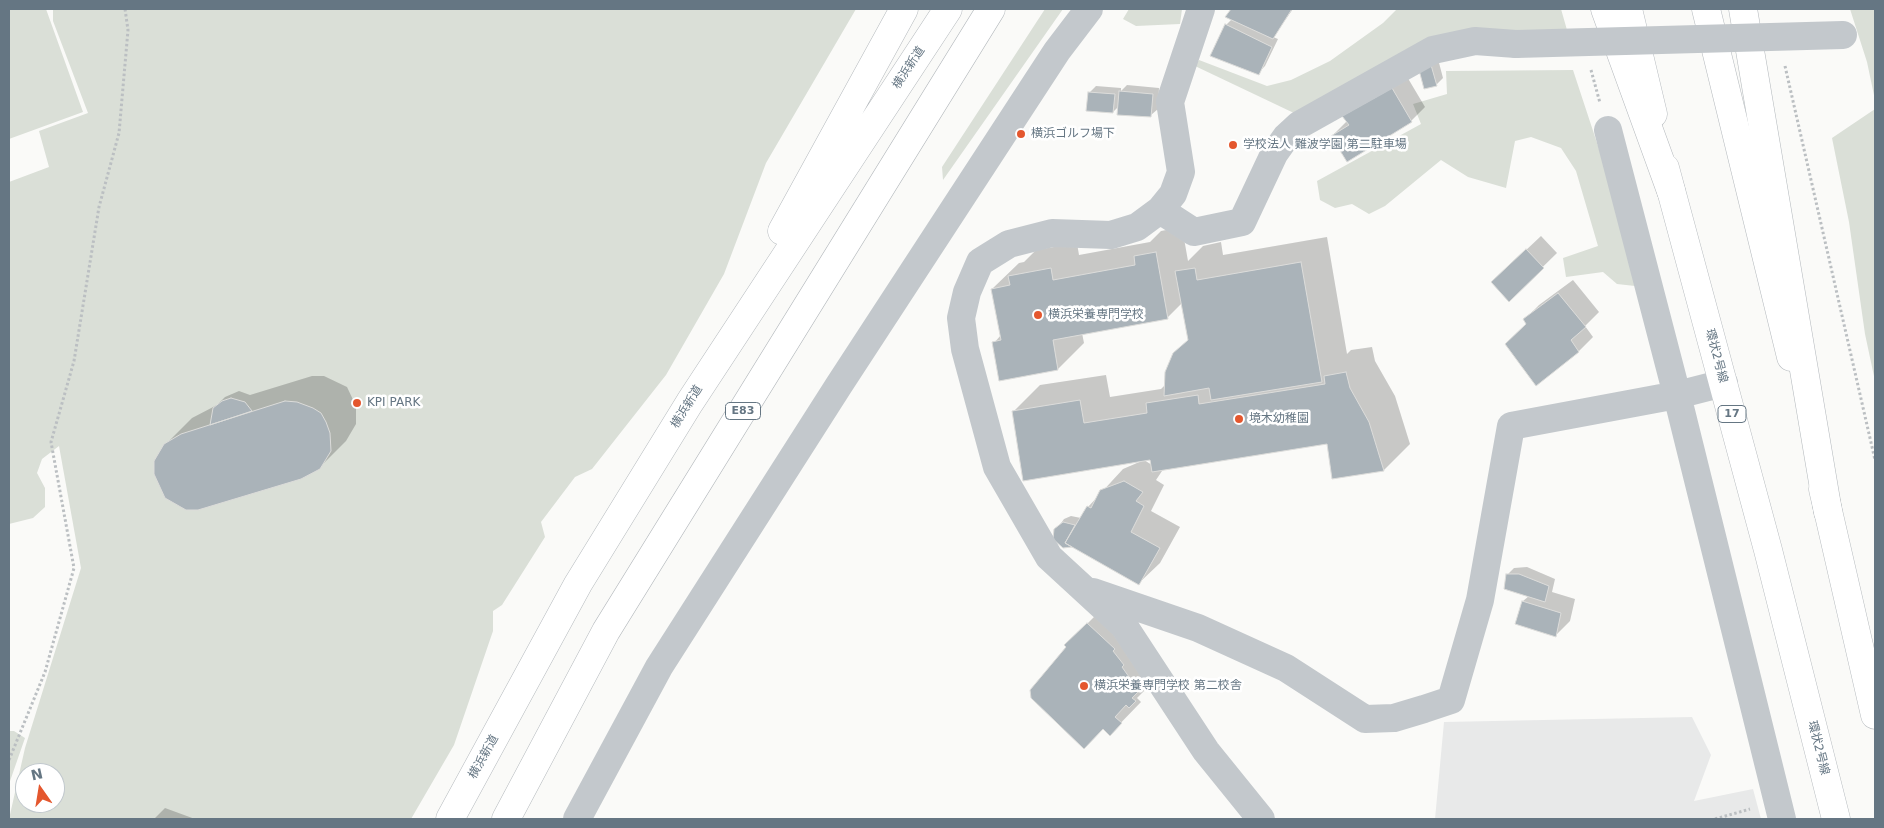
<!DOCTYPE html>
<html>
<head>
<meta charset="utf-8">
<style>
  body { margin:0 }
  #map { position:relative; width:1884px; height:828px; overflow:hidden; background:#fafaf8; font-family:"DejaVu Sans",sans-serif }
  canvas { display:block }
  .frame { position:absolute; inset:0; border:10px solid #657683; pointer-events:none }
  .north { position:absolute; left:15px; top:763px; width:50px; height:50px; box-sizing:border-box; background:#fff; border:1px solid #c1c8cd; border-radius:50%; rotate:347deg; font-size:14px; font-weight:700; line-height:20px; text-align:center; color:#657683 }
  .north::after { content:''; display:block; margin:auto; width:18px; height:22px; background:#e4572e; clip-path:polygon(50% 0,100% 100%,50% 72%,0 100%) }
</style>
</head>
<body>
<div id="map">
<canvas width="1884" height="828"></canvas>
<div class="frame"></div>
<div class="north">N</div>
</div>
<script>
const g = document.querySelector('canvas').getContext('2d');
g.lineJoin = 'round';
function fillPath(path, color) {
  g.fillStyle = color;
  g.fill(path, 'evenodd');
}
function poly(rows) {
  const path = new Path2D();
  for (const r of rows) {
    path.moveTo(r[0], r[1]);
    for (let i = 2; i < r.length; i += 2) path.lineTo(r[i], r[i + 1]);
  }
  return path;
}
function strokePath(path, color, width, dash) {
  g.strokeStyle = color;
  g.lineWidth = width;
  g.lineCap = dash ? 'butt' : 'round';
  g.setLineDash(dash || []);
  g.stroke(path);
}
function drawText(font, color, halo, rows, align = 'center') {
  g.font = font + ' "DejaVu Sans","Noto Sans JP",sans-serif';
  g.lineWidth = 5;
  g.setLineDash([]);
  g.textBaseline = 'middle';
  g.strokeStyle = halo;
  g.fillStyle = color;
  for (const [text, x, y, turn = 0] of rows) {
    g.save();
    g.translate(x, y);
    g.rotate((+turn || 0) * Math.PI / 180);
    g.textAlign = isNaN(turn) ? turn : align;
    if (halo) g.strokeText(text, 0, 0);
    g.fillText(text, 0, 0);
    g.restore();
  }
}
const built = poly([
  [1692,717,1711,755,1694,801,1753,789,1761,819,1435,819,1444,722]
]);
const green = poly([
  [9,9,46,9,83,112,9,139],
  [53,9,856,9,766,163,724,274,666,375,592,469,575,477,541,522,545,537,502,605,493,611,493,631,454,745,411,819,9,819,25,748,81,568,59,446,42,459,37,473,45,488,45,507,33,518,9,524,9,182,49,167,39,131,88,113,53,21],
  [25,773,55,773,55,803,25,803],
  [1045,9,1063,9,943,180,942,167],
  [1129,9,1182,9,1180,24,1136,26,1123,19],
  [1397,9,1561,9,1567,30,1472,32,1296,114,1195,66,1199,60,1267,86,1291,80,1330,61,1383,23],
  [1850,9,1875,9,1875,100,1867,62],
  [1573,70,1624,225,1635,286,1617,284,1603,272,1566,277,1563,258,1598,246,1576,171,1561,148,1531,137,1515,141,1506,188,1468,177,1441,160,1385,206,1369,214,1352,204,1335,208,1320,200,1317,181,1421,124,1413,104,1447,94,1446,71],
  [1875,109,1875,381,1865,334,1849,222,1832,138],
  [9,731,14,731,25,738,9,784]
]);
const shadow = poly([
  [1232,9,1293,9,1273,37,1278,39,1265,66,1258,73,1226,25,1232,19,1227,17],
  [1438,59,1443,78,1436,85,1420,70],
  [1406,75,1425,107,1411,121,1332,136,1347,121],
  [1127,85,1159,88,1158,109,1151,115,1119,106,1113,112,1089,93,1096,86,1121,88,1121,91],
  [1182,227,1188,261,1203,246,1221,242,1223,255,1327,237,1347,354,1351,350,1372,347,1375,361,1395,396,1410,444,1384,470,1334,477,1328,443,1159,469,1162,471,1156,480,1164,485,1151,511,1180,527,1160,563,1139,583,1071,545,1063,546,1057,543,1054,533,1064,519,1071,516,1081,518,1088,507,1123,469,1144,460,1152,465,1151,459,1014,411,1040,385,1106,375,1110,397,1161,389,1166,384,1189,340,1182,303,1167,318,1082,333,1084,343,1058,369,994,343,1001,335,992,289,1019,263,1024,262,1036,250,1077,243,1079,255,1150,242,1161,231],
  [1541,236,1557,253,1509,300,1507,268],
  [1573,280,1599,312,1585,326,1593,337,1579,351,1527,324,1525,319,1539,305],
  [312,376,324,376,347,387,356,406,356,424,346,441,319,468,165,445,192,418,217,405,225,397,239,391,250,395],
  [1527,567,1555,579,1552,592,1575,599,1570,621,1556,635,1523,601,1529,596,1507,575,1514,568],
  [1108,603,1155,680,1137,698,1141,702,1110,734,1066,645],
  [165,808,195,819,154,819]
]);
const building = poly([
  [1231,9,1292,9,1273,39,1225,17,1231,9],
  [1225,24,1272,47,1259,75,1210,56,1225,24],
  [1431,65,1437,86,1424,89,1419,70,1431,65],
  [1392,88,1412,122,1347,162,1331,136,1349,125,1342,116,1392,88],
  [1119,91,1153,94,1151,117,1117,115,1119,91],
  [1088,92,1115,94,1113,113,1086,111,1088,92],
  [1526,249,1544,268,1509,302,1491,282,1526,249],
  [1156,252,1168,319,1053,340,1058,370,999,381,992,342,1001,340,991,289,1010,285,1008,276,1051,268,1053,280,1135,265,1134,256,1156,252],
  [1301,262,1322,382,1211,400,1209,388,1164,396,1165,372,1173,353,1188,340,1175,271,1195,268,1197,280,1301,262],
  [1558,293,1586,327,1571,340,1579,352,1536,386,1505,344,1526,324,1523,319,1558,293],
  [1346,372,1350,388,1369,422,1384,471,1332,479,1327,444,1152,472,1150,460,1023,481,1012,411,1080,400,1084,423,1147,413,1146,403,1198,395,1199,404,1325,384,1324,376,1346,372],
  [231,398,245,402,252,411,210,425,213,408,222,401,231,398],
  [285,401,297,402,313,408,321,413,326,422,330,433,331,451,320,469,301,479,198,510,186,510,165,498,154,474,154,461,164,444,181,434,285,401],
  [1124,481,1143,492,1136,501,1144,506,1131,532,1160,548,1139,585,1065,543,1087,506,1091,508,1100,490,1124,481],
  [1063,522,1075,525,1065,543,1072,547,1063,548,1053,539,1054,529,1063,522],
  [1506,574,1519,574,1549,586,1545,602,1504,589,1506,574],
  [1522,601,1561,613,1556,637,1515,624,1522,601],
  [1087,623,1115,649,1113,651,1124,665,1122,667,1139,691,1132,698,1136,701,1129,708,1126,705,1115,717,1122,723,1110,736,1103,729,1084,749,1031,698,1030,690,1066,647,1064,645,1087,623]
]);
const path = poly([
  [1785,66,1875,460],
  [1591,70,1600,103],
  [9,760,45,672,74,568,51,442,74,361,99,207,119,133,128,30,125,9],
  [1715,819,1750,809]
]);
const minor = poly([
  [1201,9,1170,102,1181,172,1173,194,1160,210,1137,227,1111,235,1052,233,1009,244,980,262,967,292,961,318,965,349,997,467,1049,557,1124,626,1206,751,1261,819],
  [1608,130,1677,395,1782,819],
  [1160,210,1194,232,1242,222,1274,154,1286,137,1299,125,1433,50,1475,41,1516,44],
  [1093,592,1198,628,1286,668,1365,719,1394,718,1424,709,1451,700,1480,600,1511,426,1677,395,1724,383],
  [577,819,659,667,839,385,1057,51,1089,9]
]);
const major = poly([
  [1628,9,1653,114],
  [1706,9,1791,357],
  [1665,168,1768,550,1836,819],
  [1823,489,1875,715]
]);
const highway = poly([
  [1605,9,1671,191],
  [1743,9,1828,512],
  [782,231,904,9],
  [450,819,578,584,690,402,948,9],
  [506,819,606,631,991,9]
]);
const minorBridge = poly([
  [1516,44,1843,35]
]);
const markers = [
  [1021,134,5,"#e4572e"],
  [1233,145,5,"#e4572e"],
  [1038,315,5,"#e4572e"],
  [357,403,5,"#e4572e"],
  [1239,419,5,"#e4572e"],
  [1084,686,5,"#e4572e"]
];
const shields = [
  [743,411,35],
  [1732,414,28]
];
const shieldNames = [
  ["E83",743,411],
  ["17",1732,414]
];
const streetNames = [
  ["横浜新道",909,68,-57],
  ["環状2号線",1716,356,75],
  ["横浜新道",687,407,-58],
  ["環状2号線",1818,748,76],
  ["横浜新道",484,757,-61]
];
const poiNames = [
  ["横浜ゴルフ場下",1031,134],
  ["学校法人 難波学園 第二駐車場",1243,145],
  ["横浜栄養専門学校",1048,315],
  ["KPI PARK",367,403],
  ["境木幼稚園",1249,419],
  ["横浜栄養専門学校 第二校舎",1094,686]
];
fillPath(built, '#e8e9e9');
fillPath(green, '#dadfd7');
fillPath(shadow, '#0003');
fillPath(building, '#aab3b9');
strokePath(building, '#dcdcda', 1);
strokePath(major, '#b5babe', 29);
strokePath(highway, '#b4b9bd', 29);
strokePath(path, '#bbbfc2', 3, [2.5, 2.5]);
strokePath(minor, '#c3c8cc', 28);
strokePath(major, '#fff', 28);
strokePath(highway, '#fff', 28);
strokePath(minorBridge, '#c3c8cc', 28);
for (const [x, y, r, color] of markers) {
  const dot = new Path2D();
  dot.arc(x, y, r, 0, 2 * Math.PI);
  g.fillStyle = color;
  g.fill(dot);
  strokePath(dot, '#fff', 2);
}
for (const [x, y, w] of shields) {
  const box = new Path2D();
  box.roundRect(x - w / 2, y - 8.5, w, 17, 4);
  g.fillStyle = '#fff';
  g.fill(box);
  strokePath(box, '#657683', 1);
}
drawText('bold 11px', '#657683', null, shieldNames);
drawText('12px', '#657683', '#fff', streetNames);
drawText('12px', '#657683', '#fff', poiNames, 'left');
</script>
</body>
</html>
